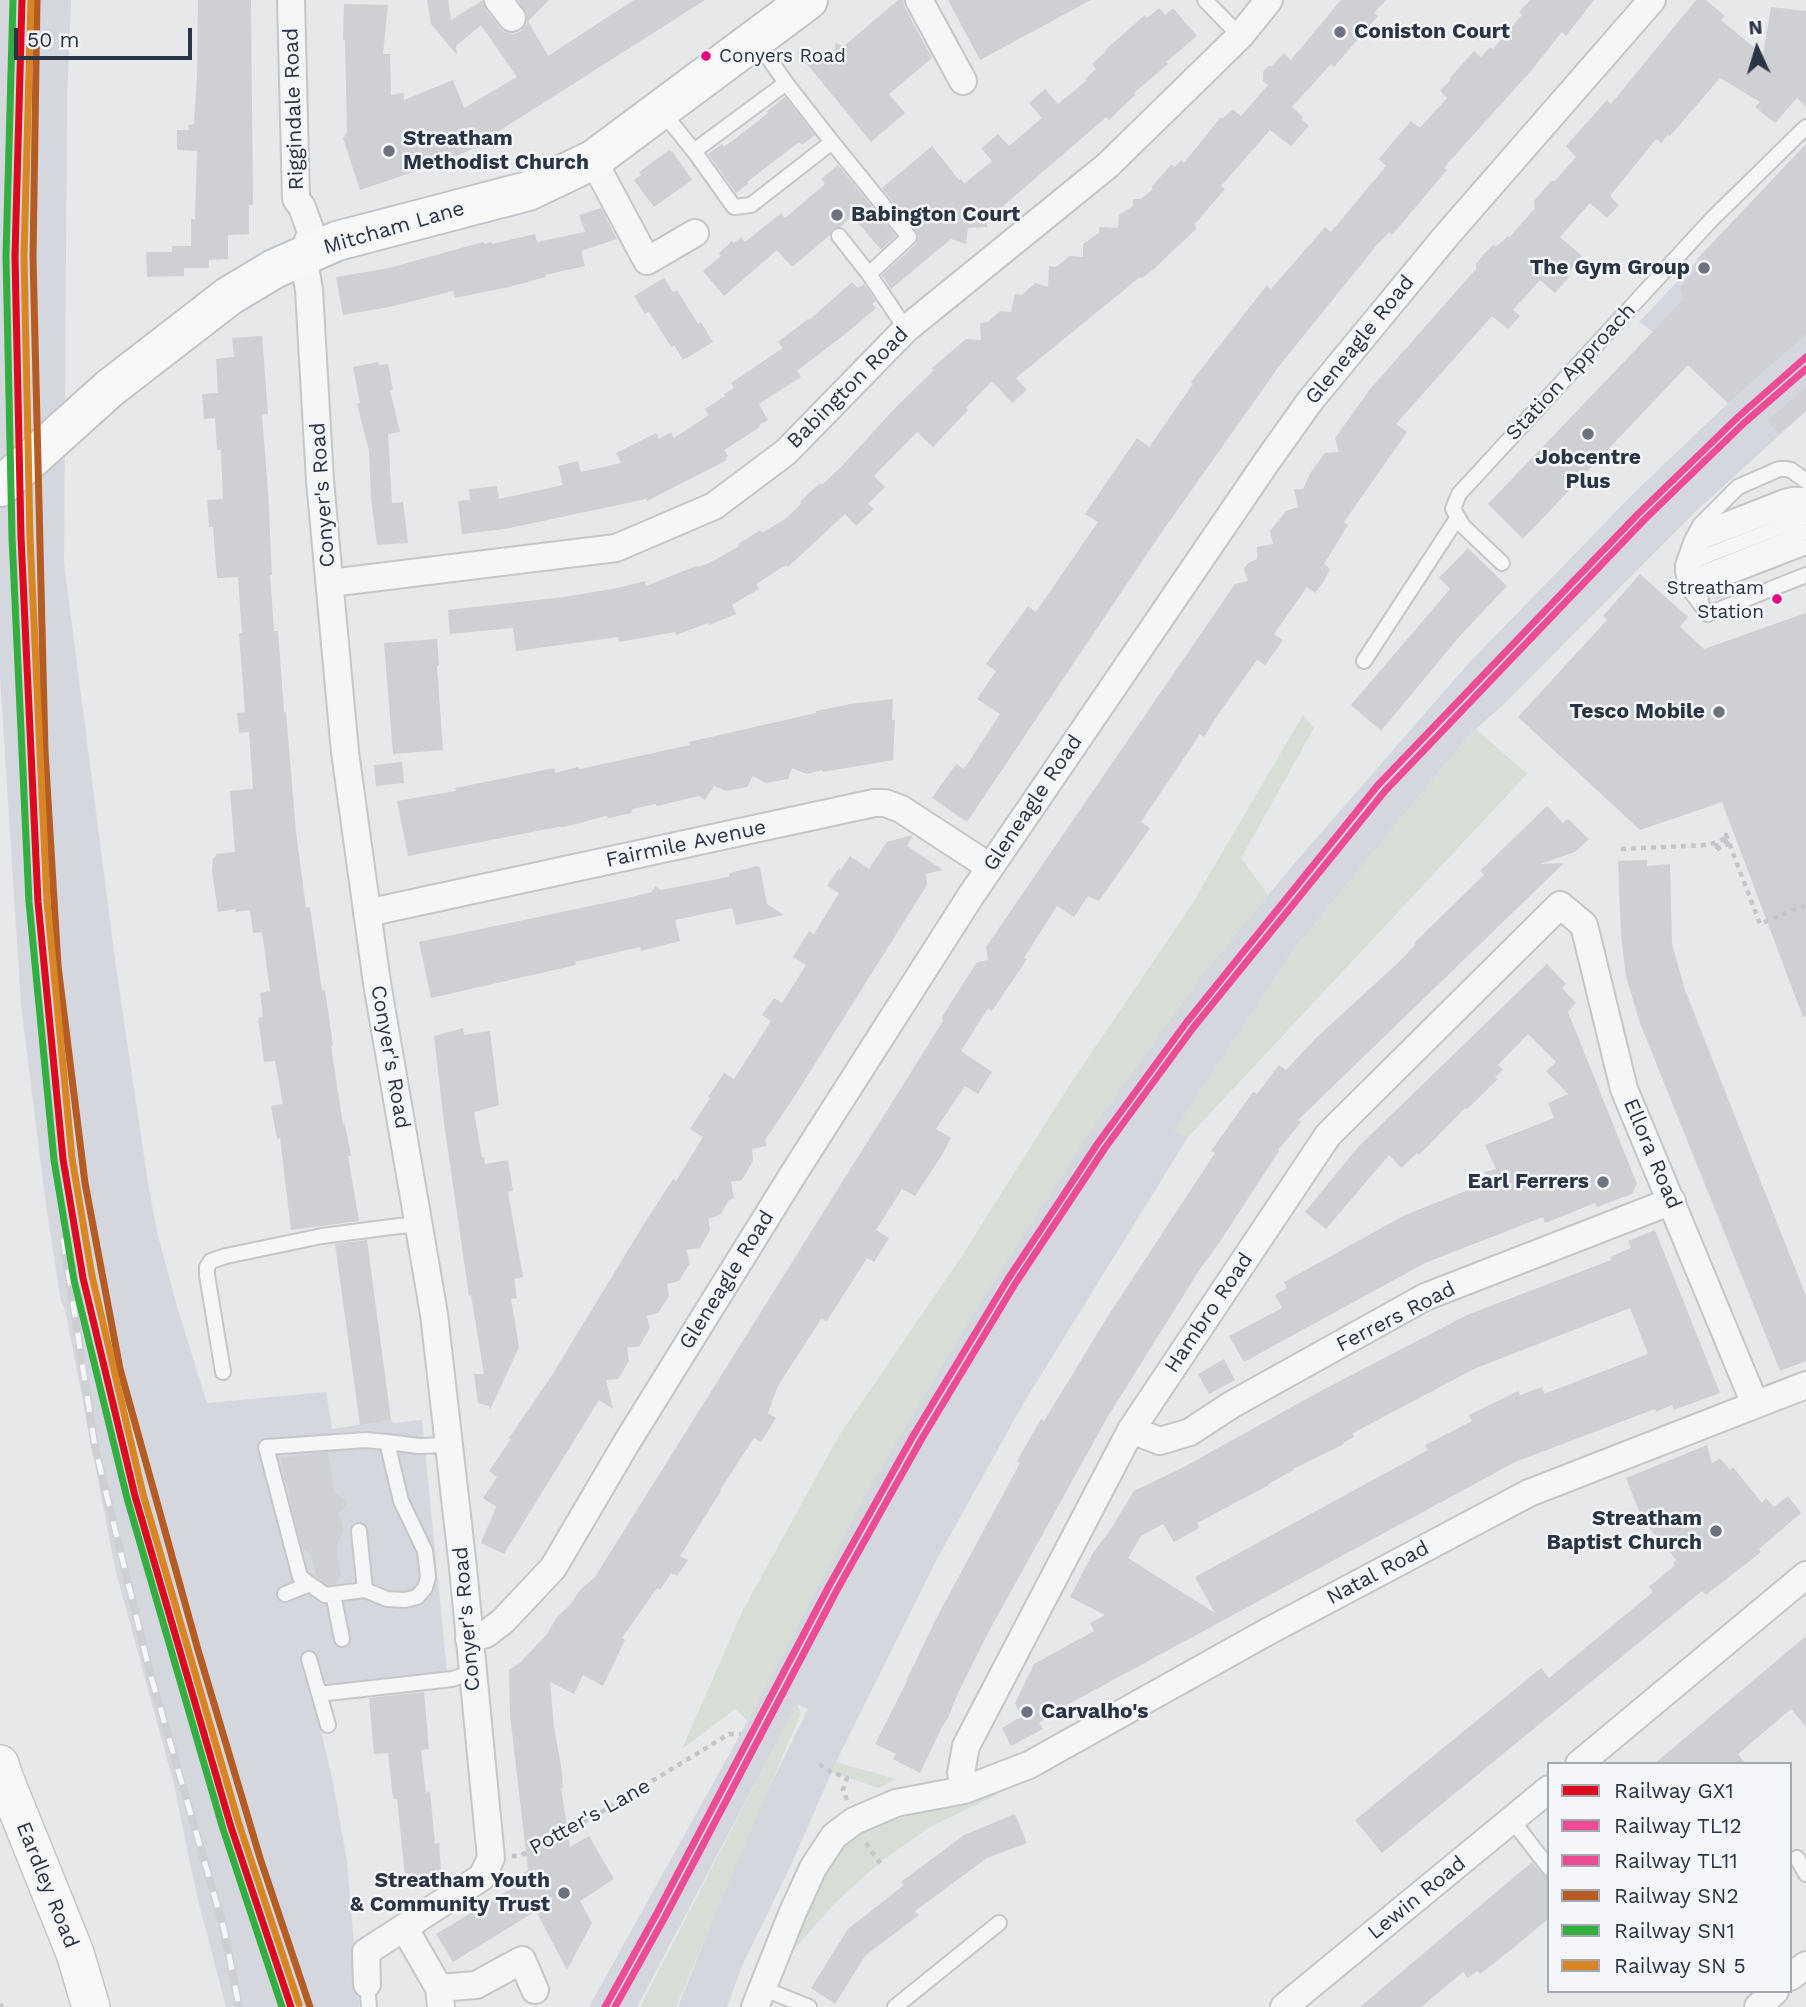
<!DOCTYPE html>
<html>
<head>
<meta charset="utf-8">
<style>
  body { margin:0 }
  #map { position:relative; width:1806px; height:2007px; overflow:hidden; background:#e6e8ea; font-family:"Work Sans",sans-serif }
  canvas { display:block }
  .legend { position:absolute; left:1547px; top:1762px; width:245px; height:231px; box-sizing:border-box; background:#f4f6f9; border:2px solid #a4a8b1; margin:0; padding:9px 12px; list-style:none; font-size:21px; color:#2b3445 }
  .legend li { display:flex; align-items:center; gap:14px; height:35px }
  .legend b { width:35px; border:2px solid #a4a8b1 }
  .north { position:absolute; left:1722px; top:14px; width:70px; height:70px; -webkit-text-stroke:5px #f4f6f9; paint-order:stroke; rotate:356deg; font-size:19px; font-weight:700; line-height:28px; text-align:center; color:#2b3445 }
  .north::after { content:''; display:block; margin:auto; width:24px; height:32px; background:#2b3445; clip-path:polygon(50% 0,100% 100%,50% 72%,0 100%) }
  .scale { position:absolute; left:14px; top:28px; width:178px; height:32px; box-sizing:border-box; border:4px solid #2b3445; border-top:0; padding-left:9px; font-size:21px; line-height:24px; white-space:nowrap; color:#2b3445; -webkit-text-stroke:5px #f4f6f9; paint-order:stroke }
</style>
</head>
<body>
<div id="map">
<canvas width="1806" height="2007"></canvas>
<ul class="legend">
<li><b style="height:9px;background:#dc0a1e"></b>Railway GX1</li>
<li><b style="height:9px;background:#ee4b95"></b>Railway TL12</li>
<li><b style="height:9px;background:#ee4b95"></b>Railway TL11</li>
<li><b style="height:9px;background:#b55b24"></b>Railway SN2</li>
<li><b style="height:9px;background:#33af40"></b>Railway SN1</li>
<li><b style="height:9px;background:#d88523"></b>Railway SN 5</li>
</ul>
<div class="north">N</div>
<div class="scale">50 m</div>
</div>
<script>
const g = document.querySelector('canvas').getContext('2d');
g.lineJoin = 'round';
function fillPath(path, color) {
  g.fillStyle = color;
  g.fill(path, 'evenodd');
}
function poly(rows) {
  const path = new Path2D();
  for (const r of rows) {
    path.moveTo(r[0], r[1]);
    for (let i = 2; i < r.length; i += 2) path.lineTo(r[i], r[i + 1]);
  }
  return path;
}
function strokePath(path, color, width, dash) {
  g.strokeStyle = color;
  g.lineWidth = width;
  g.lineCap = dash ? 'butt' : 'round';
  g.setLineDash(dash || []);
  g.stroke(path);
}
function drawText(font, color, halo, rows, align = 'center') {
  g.font = font + ' "Work Sans",sans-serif';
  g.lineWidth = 5;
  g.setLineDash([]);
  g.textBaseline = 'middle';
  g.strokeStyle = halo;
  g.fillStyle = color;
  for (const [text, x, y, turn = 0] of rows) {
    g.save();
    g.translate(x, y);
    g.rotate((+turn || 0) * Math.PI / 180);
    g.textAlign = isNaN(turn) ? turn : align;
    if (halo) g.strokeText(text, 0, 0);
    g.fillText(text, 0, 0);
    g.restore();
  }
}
const built = poly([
  [0,0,71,0,67,101,64,563,117,975,148,1183,157,1232,178,1310,207,1403,326,1392,332,1429,391,1420,394,1423,422,1420,447,1671,339,1686,330,1685,323,1680,315,1653,300,1658,321,1731,333,1783,347,1861,359,2007,226,2007,197,1896,174,1785,115,1568,65,1309,61,1301,46,1206,21,1005,0,676],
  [1806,146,1806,411,1695,512,1502,706,1470,734,1291,953,1175,1130,1188,1137,1023,1404,937,1559,836,1762,792,1863,742,1966,727,2007,678,2007,749,1829,808,1709,797,1704,637,2007,589,2007,751,1715,870,1486,982,1299,1094,1125,1205,971,1293,865,1468,664,1633,494,1728,403,1653,332,1639,322]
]);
const green = poly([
  [1303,715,1314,728,1241,858,1268,895,1205,971,1094,1125,982,1299,870,1486,748,1721,735,1709,682,1749,743,1610,840,1434,962,1256,1069,1086,1192,904],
  [1476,729,1527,774,1188,1137,1174,1131,1291,953,1470,734],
  [797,1703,801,1713,676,2007,640,2007],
  [836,1762,895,1779,896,1779,879,1788,831,1772],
  [990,1792,998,1794,930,1827,880,1862,835,1903,787,1957,842,1840,869,1828]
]);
const building = poly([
  [198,0,251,0,253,205,249,205,249,234,228,235,228,259,209,260,209,268,184,268,184,276,147,277,146,252,172,252,172,246,191,246,191,219,195,219,197,151,177,150,177,130,189,130,188,125,194,124,197,77],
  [427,0,448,0,451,20,483,0,486,10,500,28,505,32,513,34,521,31,527,23,527,15,518,0,549,0,528,21,548,56,634,0,705,0,485,140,481,148,474,148,446,161,360,190,343,138,347,132,345,40,343,40,344,4,388,5,383,54,390,54,391,95,404,93,404,100,453,80,464,108,517,77,481,25,456,46,457,55,431,24],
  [898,0,903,0,905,8,932,58,889,94,905,113,871,142,798,53,834,65,835,43,844,46],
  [948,0,1091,0,980,60],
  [1341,0,1386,0,1374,13,1378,16,1334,67,1331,64,1292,107,1303,117,1301,119,1309,126,1291,146,1270,130,1221,186,1225,189,1194,225,1197,228,1155,268,1141,279,1140,277,1016,378,1027,390,1012,403,992,381,966,408,968,410,933,447,917,432,874,476,885,487,868,504,874,509,856,526,845,514,788,567,786,565,756,584,759,589,732,605,736,614,709,625,708,623,676,635,675,632,619,642,618,637,516,651,513,628,450,634,448,610,564,597,617,588,645,581,646,586,696,566,698,567,709,563,738,547,738,544,759,531,763,532,784,520,801,504,801,501,809,493,819,484,823,484,842,466,896,407,934,370,932,368,966,339,981,340,980,323,988,322,1000,311,1011,312,1015,294,1022,295,1035,283,1048,287,1049,266,1056,267,1070,256,1083,257,1083,244,1099,233,1099,227,1118,228,1119,215,1133,206,1133,199,1141,199,1152,190,1152,186,1172,164,1175,167,1181,160,1184,163,1220,118,1224,118,1232,109,1241,116,1268,85,1263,81,1263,72,1268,66,1272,66,1284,53,1291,60],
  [1530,0,1594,0,1566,36,1562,32,1530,72,1447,164,1445,168,1447,170,1392,235,1389,232,1376,246,1280,365,1159,536,967,822,932,798,956,764,964,769,1000,714,977,699,996,671,986,664,1028,606,1036,612,1098,522,1085,514,1137,438,1149,447,1193,384,1191,382,1267,285,1271,289,1325,227,1331,232,1386,166,1379,159,1392,143,1411,121,1420,128,1447,98,1440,91,1451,79,1450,78,1474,51,1481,57,1490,47,1493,49,1522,15,1519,12],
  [1696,0,1706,0,1725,16,1721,20,1763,55,1771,7,1806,11,1806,107,1797,98,1775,123,1755,107,1760,102,1720,78,1670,136,1668,135,1661,143,1656,139,1610,196,1619,205,1607,218,1590,203,1560,237,1582,256,1566,275,1569,277,1555,293,1540,280,1513,310,1520,316,1508,329,1492,316,1396,424,1407,432,1344,522,1348,525,1324,564,1330,569,1324,581,1315,593,1307,587,1274,634,1283,640,1273,654,1265,665,1257,660,1219,713,1204,737,1200,734,1141,822,1150,828,1099,901,1088,896,1074,917,1057,906,1024,958,1027,959,992,1011,988,1008,961,1051,992,1072,978,1094,965,1086,936,1129,951,1138,942,1155,915,1196,902,1189,876,1230,889,1238,874,1262,867,1258,827,1321,821,1319,778,1386,768,1413,776,1418,761,1442,754,1438,720,1490,721,1491,680,1556,688,1560,677,1576,671,1573,660,1590,657,1588,622,1638,625,1640,603,1686,583,1675,574,1694,550,1682,554,1727,562,1772,563,1788,561,1788,570,1847,589,1836,614,1879,580,1901,592,1923,567,1970,536,1911,453,1962,436,1934,527,1879,524,1873,528,1870,510,1715,509,1670,521,1662,547,1634,557,1617,571,1604,580,1590,595,1577,943,1021,942,1017,959,990,977,962,988,960,986,947,1235,584,1248,581,1244,569,1248,563,1257,559,1257,547,1273,544,1270,531,1286,511,1298,507,1294,489,1303,489,1311,472,1325,453,1339,452,1335,438,1371,388,1476,269,1476,264,1485,253,1493,245,1497,246,1508,236,1509,238,1535,208,1534,201,1551,181,1555,181,1576,157,1566,146,1607,100,1611,104],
  [1159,8,1165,15,1173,8,1197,36,1166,62,1168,64,1134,93,1135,95,1109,120,1106,117,1104,119,987,220,987,227,968,228,966,244,951,239,891,289,882,275,916,244,919,236,916,231,882,188,932,146,959,180,961,179,964,184,992,161,981,148,990,141,998,134,1009,146,1042,118,1029,103,1045,89,1058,104,1086,81,1085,79,1096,69,1092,64,1106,51,1105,50,1145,15,1147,18],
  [785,97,815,135,802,145,799,142,747,182,748,184,736,193,708,154,722,144,724,147,753,125,768,113,767,111],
  [1806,144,1806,334,1728,403,1688,365,1523,539,1488,504,1684,299,1681,292,1681,286,1703,264,1697,259],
  [669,150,672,151,692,180,654,207,634,180,641,175,639,172],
  [838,165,896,236,881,250,852,216,840,227,833,229,830,235,792,267,777,250,724,296,703,271,721,256,719,253,732,241,734,243,741,237,745,242,781,213,785,218,825,184,821,179],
  [601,208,617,239,581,251,585,266,545,275,546,277,509,287,455,298,453,291,389,307,343,315,336,277,389,268,483,242,485,244,491,242,492,244,535,234,537,242,585,232,579,215],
  [664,278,673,292,677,290,698,324,701,322,713,342,683,360,674,345,672,348,649,312,645,314,634,296],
  [852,282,858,288,864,284,876,301,872,304,876,308,849,331,797,371,801,377,759,404,768,420,759,425,760,427,724,450,728,456,725,458,727,460,647,501,646,499,505,529,462,534,458,501,470,500,469,489,497,486,499,499,563,485,558,466,578,461,581,472,621,463,616,453,656,433,659,439,671,432,674,438,709,415,705,409,725,396,724,394,734,388,731,383,783,348,778,342,808,319,809,320],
  [262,336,268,414,262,414,268,492,272,575,270,575,274,631,278,631,284,712,286,712,296,832,306,908,310,907,322,991,325,990,333,1045,331,1046,343,1125,345,1124,351,1156,348,1156,359,1221,291,1230,280,1138,277,1139,271,1106,283,1104,275,1061,264,1062,258,1018,263,1017,260,993,270,991,262,932,253,933,250,910,235,912,236,909,218,912,212,871,213,859,217,854,235,852,230,791,253,789,249,732,239,733,237,713,245,712,239,633,242,633,238,577,217,578,213,527,209,527,207,500,223,499,221,450,217,450,215,418,204,419,202,394,218,393,216,359,234,357,232,338],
  [378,362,379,365,388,364,393,390,390,390,400,432,388,434,392,503,403,502,408,543,377,545,371,498,369,451,357,404,360,403,353,367],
  [1806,387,1806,411,1779,434,1767,421],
  [1468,548,1507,586,1458,638,1381,731,1351,705,1450,589,1439,578],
  [1640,574,1688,617,1680,627,1704,649,1806,613,1806,1016,1803,1017,1722,802,1640,830,1518,717,1607,620,1603,616],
  [437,639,439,665,437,666,443,750,393,754,384,643],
  [893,699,892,720,895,720,893,760,823,772,822,770,807,774,792,768,788,779,766,783,753,776,747,787,726,791,714,786,705,800,699,796,657,806,655,804,633,809,631,813,609,818,606,816,565,827,558,827,408,856,397,801,456,791,455,788,554,768,555,773,578,767,580,769,690,745,689,742,816,713,816,711,850,704],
  [402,762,404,783,376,786,374,765],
  [1547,806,1563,823,1568,819,1589,839,1575,852,1540,864,1564,863,1298,1120,1301,1122,1278,1150,1279,1151,1221,1240,1200,1269,1107,1418,989,1631,958,1693,948,1718,943,1725,920,1773,893,1759,896,1754,875,1744,907,1681,906,1681,938,1615,1020,1463,1017,1461,1041,1419,1044,1421,1108,1316,1215,1153,1211,1151,1253,1092,1257,1094,1279,1065,1286,1070,1316,1038,1400,961,1415,945,1414,943,1484,875,1480,871],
  [913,835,907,846,943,870,926,874,927,885,796,1094,765,1140,766,1146,752,1149,753,1161,742,1180,731,1182,734,1198,729,1200,720,1215,708,1219,710,1230,700,1248,686,1250,690,1263,679,1281,667,1284,669,1296,658,1313,647,1316,650,1328,643,1340,639,1347,627,1347,629,1361,618,1379,606,1380,613,1409,599,1400,504,1554,481,1543,496,1507,483,1498,497,1477,489,1471,511,1439,509,1438,552,1375,644,1224,673,1179,676,1181,703,1137,690,1129,710,1098,708,1097,724,1073,734,1079,771,1021,762,1015,774,998,782,1003,806,965,793,957,809,931,814,934,839,893,827,886,839,868,841,870,850,856,869,869,887,842],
  [1647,860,1647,866,1670,864,1672,944,1685,990,1806,1296,1806,1361,1780,1371,1640,1023,1626,977,1621,935,1618,861],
  [757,866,760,868,767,904,784,915,736,925,732,908,675,920,680,941,641,951,640,947,575,962,576,965,431,998,419,942,619,900,652,892,655,886,661,890,728,877,730,873],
  [1547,964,1566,984,1562,988,1576,1003,1568,1012,1637,1184,1632,1194,1597,1207,1595,1203,1545,1223,1543,1217,1425,1263,1244,1362,1229,1336,1282,1308,1275,1295,1287,1288,1284,1282,1405,1215,1488,1182,1484,1172,1496,1169,1485,1145,1554,1118,1548,1103,1568,1094,1546,1071,1556,1062,1528,1034,1498,1065,1503,1070,1495,1077,1498,1079,1467,1109,1465,1108,1419,1155,1417,1153,1401,1168,1389,1155,1326,1229,1305,1212,1358,1147],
  [463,1028,464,1035,490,1031,499,1105,474,1112,482,1157,484,1157,485,1164,508,1160,513,1191,508,1192,523,1277,514,1279,517,1298,511,1299,519,1347,490,1410,489,1406,478,1403,474,1374,484,1374,471,1295,469,1296,444,1123,434,1036],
  [1655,1230,1720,1393,1674,1410,1672,1405,1656,1412,1655,1409,1515,1462,1056,1711,1057,1713,1039,1723,1043,1729,1011,1746,1002,1728,1021,1717,1015,1703,1034,1664,1094,1631,1090,1623,1105,1615,1070,1597,1093,1553,1112,1527,1134,1491,1182,1468,1317,1393,1467,1315,1611,1260,1610,1257,1631,1248,1628,1241],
  [1630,1308,1648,1354,1544,1394,1542,1387,1520,1395,1518,1391,1469,1415,1472,1421,1425,1445,1428,1450,1195,1577,1215,1613,1128,1558,1141,1536,1163,1524,1174,1542,1199,1528,1197,1523,1269,1485,1268,1484,1294,1470,1293,1469,1344,1444,1343,1443,1354,1437,1353,1433,1474,1369],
  [367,1240,391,1420,360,1425,335,1244],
  [1224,1359,1235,1380,1209,1394,1198,1374],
  [1707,1445,1712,1463,1720,1458,1730,1470,1733,1467,1762,1503,1766,1498,1774,1507,1788,1496,1801,1513,1759,1549,1761,1552,1706,1595,1702,1591,1382,1853,1355,1820,1541,1668,1549,1678,1653,1592,1649,1587,1675,1565,1673,1563,1676,1560,1642,1519,1626,1478],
  [328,1452,334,1491,348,1503,338,1514,342,1523,343,1532,336,1546,341,1576,334,1584,328,1585,316,1576,312,1556,302,1547,291,1505,287,1482,285,1482,281,1458],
  [1806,1636,1806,1727,1791,1709,1738,1754,1746,1764,1654,1764],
  [424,1692,429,1749,421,1750,426,1793,430,1791,435,1844,439,1843,442,1881,406,1885,397,1799,393,1799,388,1753,374,1754,369,1698],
  [1015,1814,1027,1843,987,1858,915,1911,919,1915,865,1956,835,2004,811,1988,848,1929,904,1885,901,1882,964,1835],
  [1532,1862,1542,1874,1549,1877,1549,1918,1517,1945,1480,1974,1477,1971,1468,1978,1463,1972,1421,2007,1360,2007]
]);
const path = poly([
  [1727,842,1728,844,1715,850,1714,847,1728,840],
  [1621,849,1708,845,1727,838,1726,835,1728,840,1760,924,1806,905],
  [819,1764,831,1772,847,1778,843,1790,847,1800],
  [866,1843,882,1866],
  [512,1856,520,1856,603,1811,729,1734,741,1734],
  [0,2004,2,2007]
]);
const lane = poly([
  [1205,0,1240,36],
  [756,40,786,83,832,142],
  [661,110,694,151,786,83],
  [694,151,734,207,751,205,832,142,909,237,869,274],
  [839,236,869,274,906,329],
  [1806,481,1791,470,1785,469,1779,469,1738,487,1700,525,1691,542,1683,565,1683,572,1686,585,1708,614,1806,575],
  [1698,533,1710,526,1784,497,1792,495,1806,495],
  [1689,553,1699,544,1707,540,1796,506,1806,505],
  [1502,563,1463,526,1453,509,1459,494,1712,219,1806,127],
  [1688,580,1691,568,1696,561,1703,557,1806,517],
  [1694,594,1694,586,1696,579,1707,571,1806,532],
  [1701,604,1700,593,1705,586,1806,547],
  [1364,661,1458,517],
  [223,1372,207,1275,207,1267,211,1261,226,1256,322,1236,399,1226,419,1225],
  [387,1442,401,1501,425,1551,428,1577,425,1588,417,1597,405,1600,387,1599,365,1590,325,1595,300,1577,266,1447,366,1440,387,1442,419,1446,449,1445],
  [359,1531,365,1590],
  [285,1594,310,1584],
  [333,1594,342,1639],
  [309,1659,328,1725],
  [319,1694,452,1679,472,1673],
  [1512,1820,1549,1868],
  [1797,1858,1806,1874],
  [367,1984,369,2007],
  [762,1988,809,2007],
  [895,2007,999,1923]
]);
const street = poly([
  [291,0,296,199,302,207,311,232,303,255,309,290,320,481,345,752,377,983,434,1314,463,1568,491,1858,482,1877,366,1952,367,1984],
  [498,0,512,18],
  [919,0,963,81],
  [593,160,647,261,695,233],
  [330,583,616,548,714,506,786,452,906,329,1108,165,1240,36,1269,0],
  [367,913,874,803,885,803,901,809,990,867],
  [1131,1430,1160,1441,1190,1432,1231,1405,1425,1297,1672,1201],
  [469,1639,486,1634,503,1621,553,1568,627,1442,792,1176,970,897,1268,460,1310,401,1447,235,1652,0],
  [1579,1764,1806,1575],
  [964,1790,961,1773,966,1746,1131,1430,1328,1135,1560,905,1584,925,1624,1089,1755,1404],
  [405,1929,439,1988,441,2007],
  [1790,1977,1806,1965],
  [439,1988,476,1985,522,1960,535,1990],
  [755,2007,792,1914,813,1868,834,1836,854,1821,896,1803,964,1790,1029,1765,1267,1632,1529,1493,1806,1385],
  [1284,2007,1549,1789],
  [1758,2007,1775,1991]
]);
const secondary = poly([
  [0,1764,4,1777,75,1953,91,2007]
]);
const primary = poly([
  [0,487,110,388,229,296,274,269,337,241,528,191,593,160,808,0]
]);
const rail = poly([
  [63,1238,95,1447,150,1673,224,1929,239,2007]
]);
const rail1 = poly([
  [22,0,15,256,21,537,38,902,63,1159,83,1278,135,1496,231,1827,291,2007]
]);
const rail2 = poly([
  [605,2007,657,1913,829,1586,913,1436,1008,1279,1098,1143,1186,1023,1378,785,1638,514,1738,417,1806,357]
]);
const rail3 = poly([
  [615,2007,665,1917,837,1590,921,1440,1015,1284,1105,1148,1193,1028,1385,791,1644,520,1744,423,1806,369]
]);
const rail4 = poly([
  [37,0,33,257,45,751,58,966,85,1183,120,1369,198,1650,260,1858,310,2007]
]);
const rail5 = poly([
  [13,0,6,256,12,537,29,902,54,1160,74,1280,127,1498,223,1829,282,2007]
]);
const rail6 = poly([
  [31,0,24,256,30,537,47,901,72,1158,92,1276,143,1494,239,1824,299,2004]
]);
const markers = [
  [1340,32,7,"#6c737f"],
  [706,56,6,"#e5007d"],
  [389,151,7,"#6c737f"],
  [837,215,7,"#6c737f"],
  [1704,268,7,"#6c737f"],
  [1588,434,7,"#6c737f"],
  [1777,599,6,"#e5007d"],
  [1719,712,7,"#6c737f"],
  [1603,1182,7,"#6c737f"],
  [1716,1531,7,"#6c737f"],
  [1027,1712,7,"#6c737f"],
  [564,1893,7,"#6c737f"]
];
const busNames = [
  ["Conyers Road",719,56],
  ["Streatham",1764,588,"right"],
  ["Station",1764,612,"right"]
];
const poiNames = [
  ["Coniston Court",1354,32,"left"],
  ["Streatham",403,139,"left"],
  ["Methodist Church",403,163,"left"],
  ["Babington Court",851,215,"left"],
  ["The Gym Group",1690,268],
  ["Jobcentre",1588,458,"center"],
  ["Plus",1588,482,"center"],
  ["Tesco Mobile",1705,712],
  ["Earl Ferrers",1589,1182],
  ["Streatham",1702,1519],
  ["Baptist Church",1702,1543],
  ["Carvalho's",1041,1712,"left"],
  ["Streatham Youth",550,1881],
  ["& Community Trust",550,1905]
];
const streetNames = [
  ["Riggindale Road",294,109,-92],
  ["Mitcham Lane",394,228,-16],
  ["Gleneagle Road",1360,340,-51],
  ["Station Approach",1571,372,-47],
  ["Babington Road",848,388,-45],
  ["Conyer's Road",323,495,-94],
  ["Gleneagle Road",1033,803,-56],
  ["Fairmile Avenue",686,844,-12],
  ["Conyer's Road",390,1057,80],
  ["Ellora Road",1652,1154,67],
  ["Gleneagle Road",727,1280,-58],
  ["Hambro Road",1209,1313,-56],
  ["Ferrers Road",1396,1317,-27],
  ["Natal Road",1378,1573,-28],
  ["Conyer's Road",467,1619,-95],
  ["Potter's Lane",590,1817,-29],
  ["Eardley Road",47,1885,68],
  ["Lewin Road",1417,1898,-39]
];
fillPath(built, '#d4d7dd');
fillPath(green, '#d6ded6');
fillPath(building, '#ced0d3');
strokePath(lane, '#c4c6c8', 18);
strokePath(street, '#c4c6c8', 30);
strokePath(secondary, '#c4c6c8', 40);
strokePath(primary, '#c2c5c8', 42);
strokePath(path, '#c5c6ca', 4.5, [5, 5]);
strokePath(lane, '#f5f6f7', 14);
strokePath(street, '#f5f6f7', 26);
strokePath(secondary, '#f8f8f8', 37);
strokePath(primary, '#f8f8f8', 38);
strokePath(rail, '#cecfd2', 8);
strokePath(rail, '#f4f6f9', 5, [16]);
strokePath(rail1, '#dc0a1e', 7);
strokePath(rail2, '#ee4b95', 7);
strokePath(rail3, '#ee4b95', 7);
strokePath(rail4, '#b55b24', 7);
strokePath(rail5, '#33af40', 7);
strokePath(rail6, '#d88523', 7);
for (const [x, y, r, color] of markers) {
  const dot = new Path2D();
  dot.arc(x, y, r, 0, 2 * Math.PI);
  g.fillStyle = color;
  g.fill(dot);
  strokePath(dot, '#f4f6f9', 2.5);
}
drawText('19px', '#2b3445', '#f4f6f9', busNames, 'left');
drawText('bold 21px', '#2b3445', '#f4f6f9', poiNames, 'right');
drawText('21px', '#2b3445', '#f4f6f9', streetNames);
</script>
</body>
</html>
